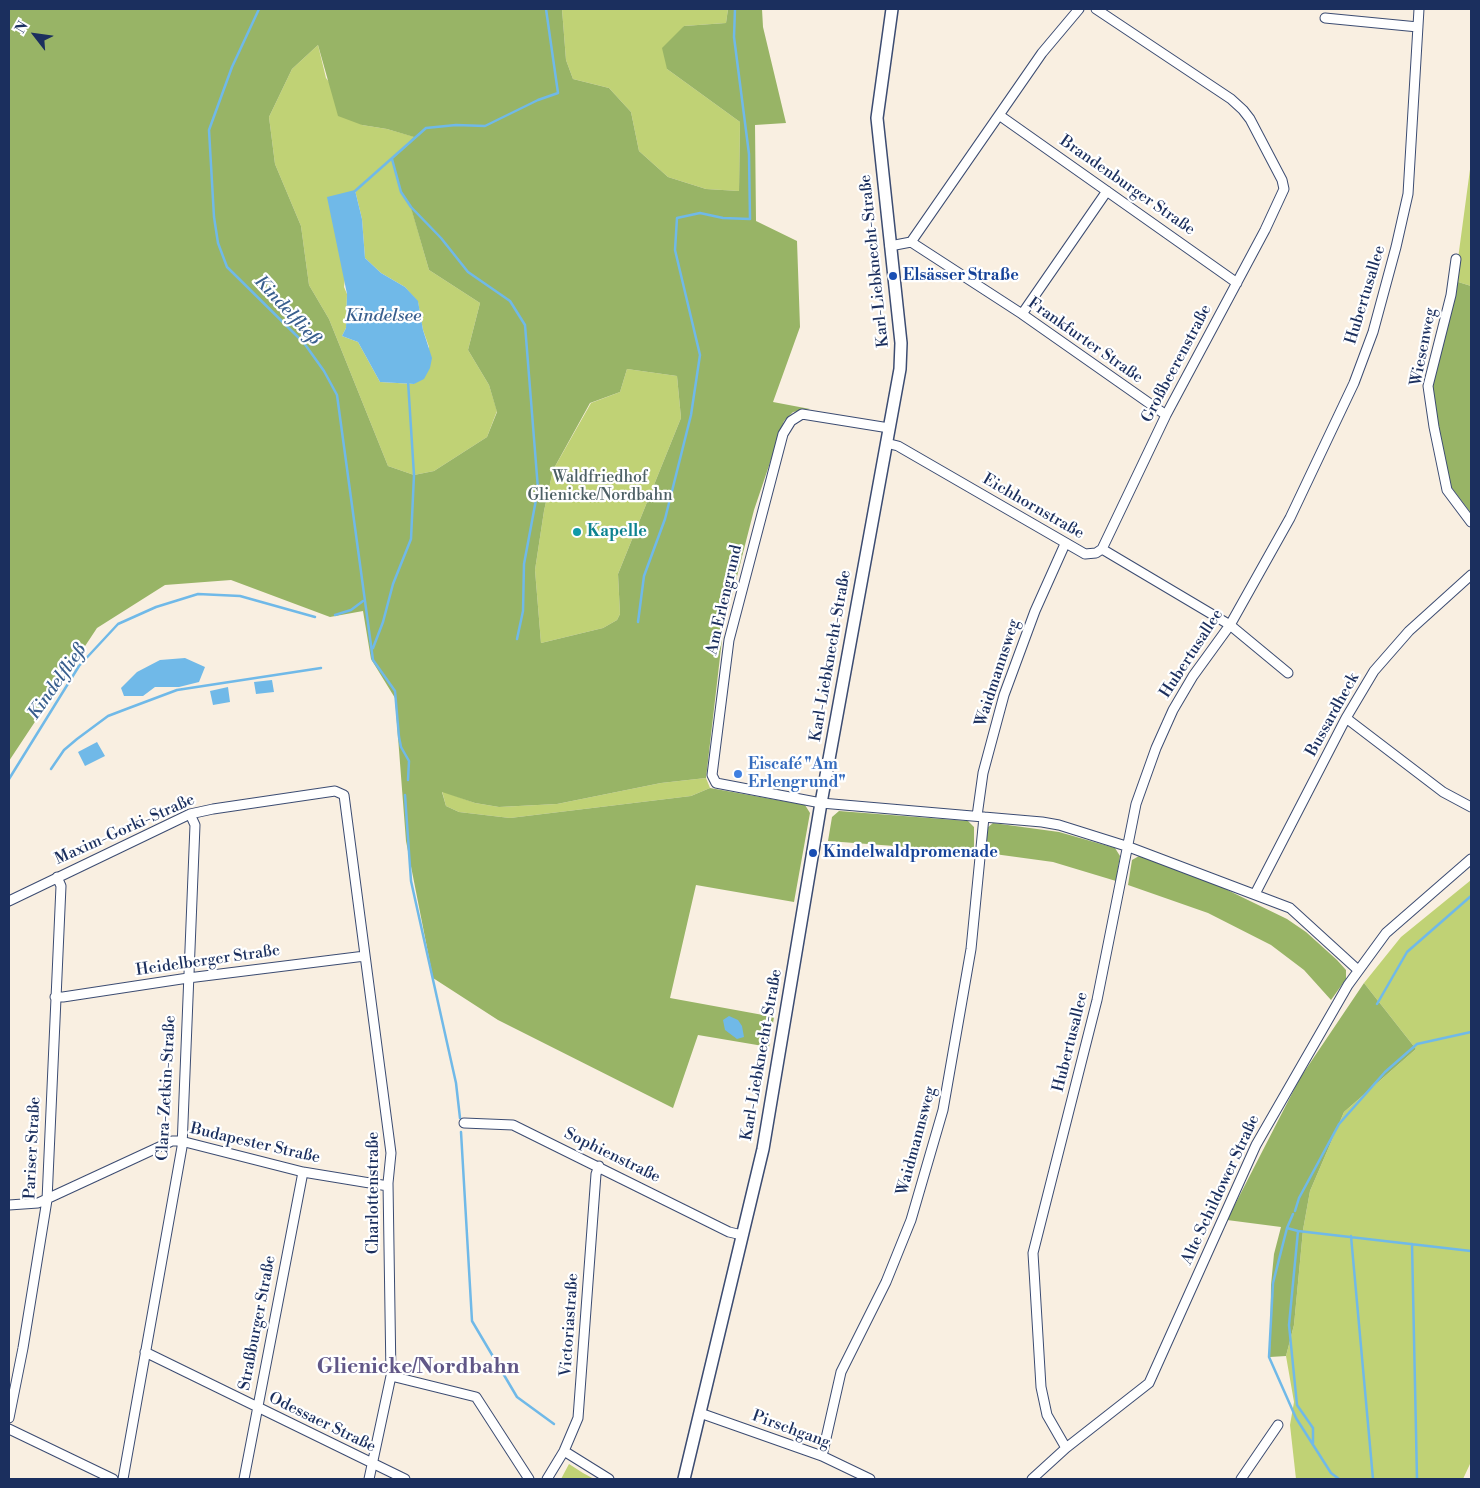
<!DOCTYPE html>
<html>
<head>
<meta charset="utf-8">
<style>
  body { margin:0 }
  #map { position:relative; width:1480px; height:1488px; overflow:hidden; background:#f9efe1; font-family:"Libre Bodoni",serif }
  canvas { display:block }
  .frame { position:absolute; inset:0; border:10px solid #1b2f5e; pointer-events:none }
  .north { position:absolute; left:10px; top:10px; width:50px; height:50px; -webkit-text-stroke:4px #fff; paint-order:stroke; rotate:300deg; font-size:14px; font-weight:700; line-height:20px; text-align:center; color:#1b2f5e }
  .north::after { content:''; display:block; margin:auto; width:18px; height:22px; background:#1b2f5e; clip-path:polygon(50% 0,100% 100%,50% 72%,0 100%) }
</style>
</head>
<body>
<div id="map">
<canvas width="1480" height="1488"></canvas>
<div class="frame"></div>
<div class="north">N</div>
</div>
<script>
const g = document.querySelector('canvas').getContext('2d');
g.lineJoin = 'round';
function fillPath(path, color) {
  g.fillStyle = color;
  g.fill(path, 'evenodd');
}
function poly(rows) {
  const path = new Path2D();
  for (const r of rows) {
    path.moveTo(r[0], r[1]);
    for (let i = 2; i < r.length; i += 2) path.lineTo(r[i], r[i + 1]);
  }
  return path;
}
function strokePath(path, color, width, dash) {
  g.strokeStyle = color;
  g.lineWidth = width;
  g.lineCap = dash ? 'butt' : 'round';
  g.setLineDash(dash || []);
  g.stroke(path);
}
function drawText(font, color, halo, rows, align = 'center') {
  g.font = font + ' "Libre Bodoni",serif';
  g.lineWidth = 4.5;
  g.setLineDash([]);
  g.textBaseline = 'middle';
  g.strokeStyle = halo;
  g.fillStyle = color;
  for (const [text, x, y, turn = 0] of rows) {
    g.save();
    g.translate(x, y);
    g.rotate((+turn || 0) * Math.PI / 180);
    g.textAlign = isNaN(turn) ? turn : align;
    if (halo) g.strokeText(text, 0, 0);
    g.fillText(text, 0, 0);
    g.restore();
  }
}
const green = poly([
  [562,9,728,9,726,23,684,26,667,69,740,122,739,191,706,189,668,177,639,151,631,112,609,88,573,79,566,60],
  [318,45,326,78,362,125,387,129,415,137,392,159,401,192,411,207,429,270,480,303,468,350,489,385,497,411,487,437,434,471,414,475,388,466,329,319,309,285,301,226,275,164,269,117,292,69],
  [355,190,362,219,365,258,381,273,405,287,418,302,423,330,429,347,414,384,380,382,358,342,342,336,346,328,347,294,344,287],
  [1471,162,1471,286,1455,281],
  [627,369,677,376,681,418,618,574,620,614,617,620,603,628,541,643,535,570,544,511,553,470,591,403,620,392],
  [706,778,710,788,691,796,510,818,459,812,446,806,442,791,475,803,499,807,557,804,661,783],
  [1471,880,1470,1464,1463,1479,1296,1479,1290,1425,1294,1402,1286,1356,1294,1325,1303,1230,1310,1191,1344,1112,1416,1049,1364,983,1401,937],
  [569,1464,583,1473,594,1479,561,1479]
]);
const forest = poly([
  [9,9,562,9,566,60,573,79,609,88,631,112,639,151,668,177,706,189,739,191,740,122,667,69,662,48,684,26,726,23,728,9,762,9,763,27,786,123,755,125,756,221,797,241,800,327,773,402,810,409,793,412,784,421,754,510,723,631,706,778,661,783,557,804,499,807,475,803,442,792,446,806,459,812,510,818,691,796,710,788,805,805,810,813,794,902,696,885,670,998,774,1017,769,1047,698,1035,673,1108,498,1020,433,978,406,841,395,698,371,659,363,611,330,617,231,580,165,585,97,628,9,761],
  [318,45,338,116,362,125,387,129,414,137,392,159,401,192,411,208,429,270,480,303,468,350,489,385,497,412,487,437,434,471,414,475,388,466,329,319,309,285,301,226,275,164,269,117,292,69],
  [627,369,677,376,681,418,618,574,620,614,617,620,603,628,541,643,535,570,544,511,553,470,590,403,620,392],
  [1455,281,1471,286,1471,513,1449,484,1431,402,1431,385],
  [839,811,968,821,974,827,974,852,828,841,832,817],
  [993,823,1059,832,1115,848,1120,856,1116,881,1053,862,987,853,987,828],
  [1139,856,1213,883,1287,919,1306,932,1337,960,1346,970,1346,979,1331,1000,1304,970,1271,945,1208,913,1128,885,1132,860],
  [1364,983,1416,1049,1344,1112,1310,1191,1303,1230,1294,1325,1286,1356,1270,1357,1271,1285,1274,1254,1281,1227,1227,1220,1300,1078]
]);
const water = poly([
  [355,190,362,219,365,258,381,273,405,287,418,301,423,330,432,358,430,368,424,379,414,384,380,382,358,342,342,336,346,328,347,294,327,197],
  [185,658,205,667,199,682,179,687,155,687,143,696,124,696,121,688,137,672,160,660],
  [272,680,274,692,256,694,254,682],
  [228,687,230,702,213,705,210,691],
  [97,742,105,756,85,766,78,752],
  [729,1016,738,1020,742,1026,744,1037,737,1039,725,1030,723,1020]
]);
const stream = poly([
  [259,9,232,67,209,130,214,217,218,243,227,267,304,343,324,371,337,395,373,660,395,691,399,737,401,747,409,761,408,780],
  [392,159,401,192,411,207,441,238,468,272,510,301,525,325,538,489,524,564,523,611,517,639],
  [355,191,426,128,456,125,485,126,538,100,558,93,546,9],
  [335,615,351,610,363,601],
  [638,622,644,576,665,519,691,415,700,355,675,250,677,218,700,213,723,218,750,219,749,154,734,37,735,9],
  [373,648,383,622,393,584,411,539,414,475,408,381],
  [51,769,64,750,77,739,108,716,129,708,177,690,321,668],
  [9,779,79,666,118,624,156,607,198,594,240,596,315,617],
  [405,795,411,881,456,1083,460,1118],
  [1377,1004,1407,952,1471,896],
  [461,1132,472,1321,517,1397,554,1424],
  [1295,1211,1299,1198,1339,1124,1385,1072,1417,1044,1471,1032],
  [1293,1214,1287,1228,1273,1283,1269,1357,1296,1418,1331,1473,1339,1479],
  [1287,1228,1298,1231,1471,1251],
  [1298,1231,1289,1325,1297,1405,1313,1428,1313,1443],
  [1351,1236,1373,1479],
  [1412,1244,1417,1479]
]);
const minor = poly([
  [1096,9,1231,99,1243,110,1250,119,1282,180,1284,189,1265,230,1166,415,1102,549],
  [1325,18,1418,27],
  [999,115,1237,283],
  [911,242,1022,314,1166,415],
  [890,246,911,242,1042,53,1079,9],
  [1456,259,1451,295,1428,386,1434,427,1447,490,1471,522],
  [1022,314,1107,191],
  [889,428,802,414,791,421,783,434,729,640,712,775,716,783,821,803,1042,822,1059,825,1129,847,1290,908,1358,970],
  [886,443,898,446,1085,554,1096,553,1102,549,1230,625,1288,673],
  [1346,718,1443,792,1471,807],
  [977,816,983,773,1004,695,1035,611,1065,544],
  [1255,894,1346,718,1374,671,1409,631,1471,575],
  [9,901,190,814,213,809,335,791,344,795,391,1153,388,1183,391,1376,476,1397,529,1479],
  [55,997,63,997,188,978,365,956],
  [464,1123,513,1125,729,1232,742,1235],
  [9,1205,38,1203,172,1141,181,1141,303,1172,388,1186],
  [145,1352,405,1479],
  [700,1413,822,1456,870,1479],
  [9,1418,23,1348,47,1200,61,886,57,877],
  [9,1429,113,1479],
  [1066,1448,1047,1415,1041,1387,1033,1253,1097,1000,1136,804,1156,748,1173,710,1193,676,1230,625,1290,518,1354,383,1373,332,1396,247,1408,194,1419,9],
  [564,1451,609,1479],
  [822,1456,841,1372,886,1282,911,1220,943,1110,971,949,984,817],
  [123,1479,182,1147,195,825,190,814],
  [244,1479,303,1172],
  [369,1479,391,1376],
  [547,1479,564,1451,578,1418,596,1174,599,1166],
  [1032,1479,1066,1448,1149,1383,1256,1145,1348,985,1386,933,1471,859],
  [1241,1479,1278,1425]
]);
const tertiary = poly([
  [684,1479,763,1149,821,803,900,369,901,343,877,118,892,9]
]);
const markers = [
  [893,276,5,"#1a4fb4"],
  [577,532,5,"#0f9aa8"],
  [738,774,5,"#3f7fe0"],
  [813,853,5,"#1a4fb4"]
];
const streetNames = [
  ["Brandenburger Straße",1127,186,35],
  ["Karl-Liebknecht-Straße",875,261,-96],
  ["Hubertusallee",1366,295,-73],
  ["Frankfurter Straße",1085,341,35],
  ["Wiesenweg",1424,347,-79],
  ["Großbeerenstraße",1177,364,-62],
  ["Eichhornstraße",1033,507,30],
  ["Am Erlengrund",725,600,-77],
  ["Hubertusallee",1192,654,-57],
  ["Karl-Liebknecht-Straße",831,656,-80],
  ["Waidmannsweg",998,673,-72],
  ["Bussardheck",1333,715,-61],
  ["Maxim-Gorki-Straße",125,830,-24],
  ["Heidelberger Straße",208,961,-8],
  ["Hubertusallee",1071,1042,-76],
  ["Karl-Liebknecht-Straße",762,1055,-80],
  ["Clara-Zetkin-Straße",167,1088,-87],
  ["Waidmannsweg",917,1141,-75],
  ["Budapester Straße",255,1144,13],
  ["Pariser Straße",33,1148,-87],
  ["Sophienstraße",612,1156,26],
  ["Alte Schildower Straße",1221,1190,-65],
  ["Charlottenstraße",374,1193,-90],
  ["Straßburger Straße",258,1323,-79],
  ["Victoriastraße",570,1325,-86],
  ["Odessaer Straße",322,1423,26],
  ["Pirschgang",791,1430,20]
];
const transitNames = [
  ["Elsässer Straße",903,276],
  ["Kindelwaldpromenade",823,853]
];
const parkNames = [
  ["Waldfriedhof",600,478],
  ["Glienicke/Nordbahn",600,496]
];
const cultureNames = [
  ["Kapelle",587,532]
];
const shopNames = [
  ["Eiscafé \"Am",748,765],
  ["Erlengrund\"",748,783]
];
const waterNames = [
  ["Kindelfließ",287,311,47],
  ["Kindelsee",383,317],
  ["Kindelfließ",58,682,-55]
];
const districtNames = [
  ["Glienicke/Nordbahn",418,1368]
];
fillPath(green, '#c0d275');
fillPath(forest, '#98b466');
fillPath(water, '#70b9e8');
strokePath(stream, '#70b9e8', 2.5);
strokePath(minor, '#3c4c72', 11);
strokePath(tertiary, '#3c4c72', 14);
strokePath(minor, '#fff', 9);
strokePath(tertiary, '#fff', 11);
for (const [x, y, r, color] of markers) {
  const dot = new Path2D();
  dot.arc(x, y, r, 0, 2 * Math.PI);
  g.fillStyle = color;
  g.fill(dot);
  strokePath(dot, '#fff', 2);
}
drawText('16px', '#1b2f5e', '#fff', streetNames);
drawText('bold 16px', '#164399', '#fff', transitNames, 'left');
drawText('16px', '#4d6065', '#fff', parkNames);
drawText('bold 16px', '#0d838f', '#fff', cultureNames, 'left');
drawText('bold 16px', '#366cbe', '#fff', shopNames, 'left');
drawText('italic 18px', '#395f8e', '#fff', waterNames);
drawText('bold 21px', '#615787', '#fff', districtNames);
</script>
</body>
</html>
